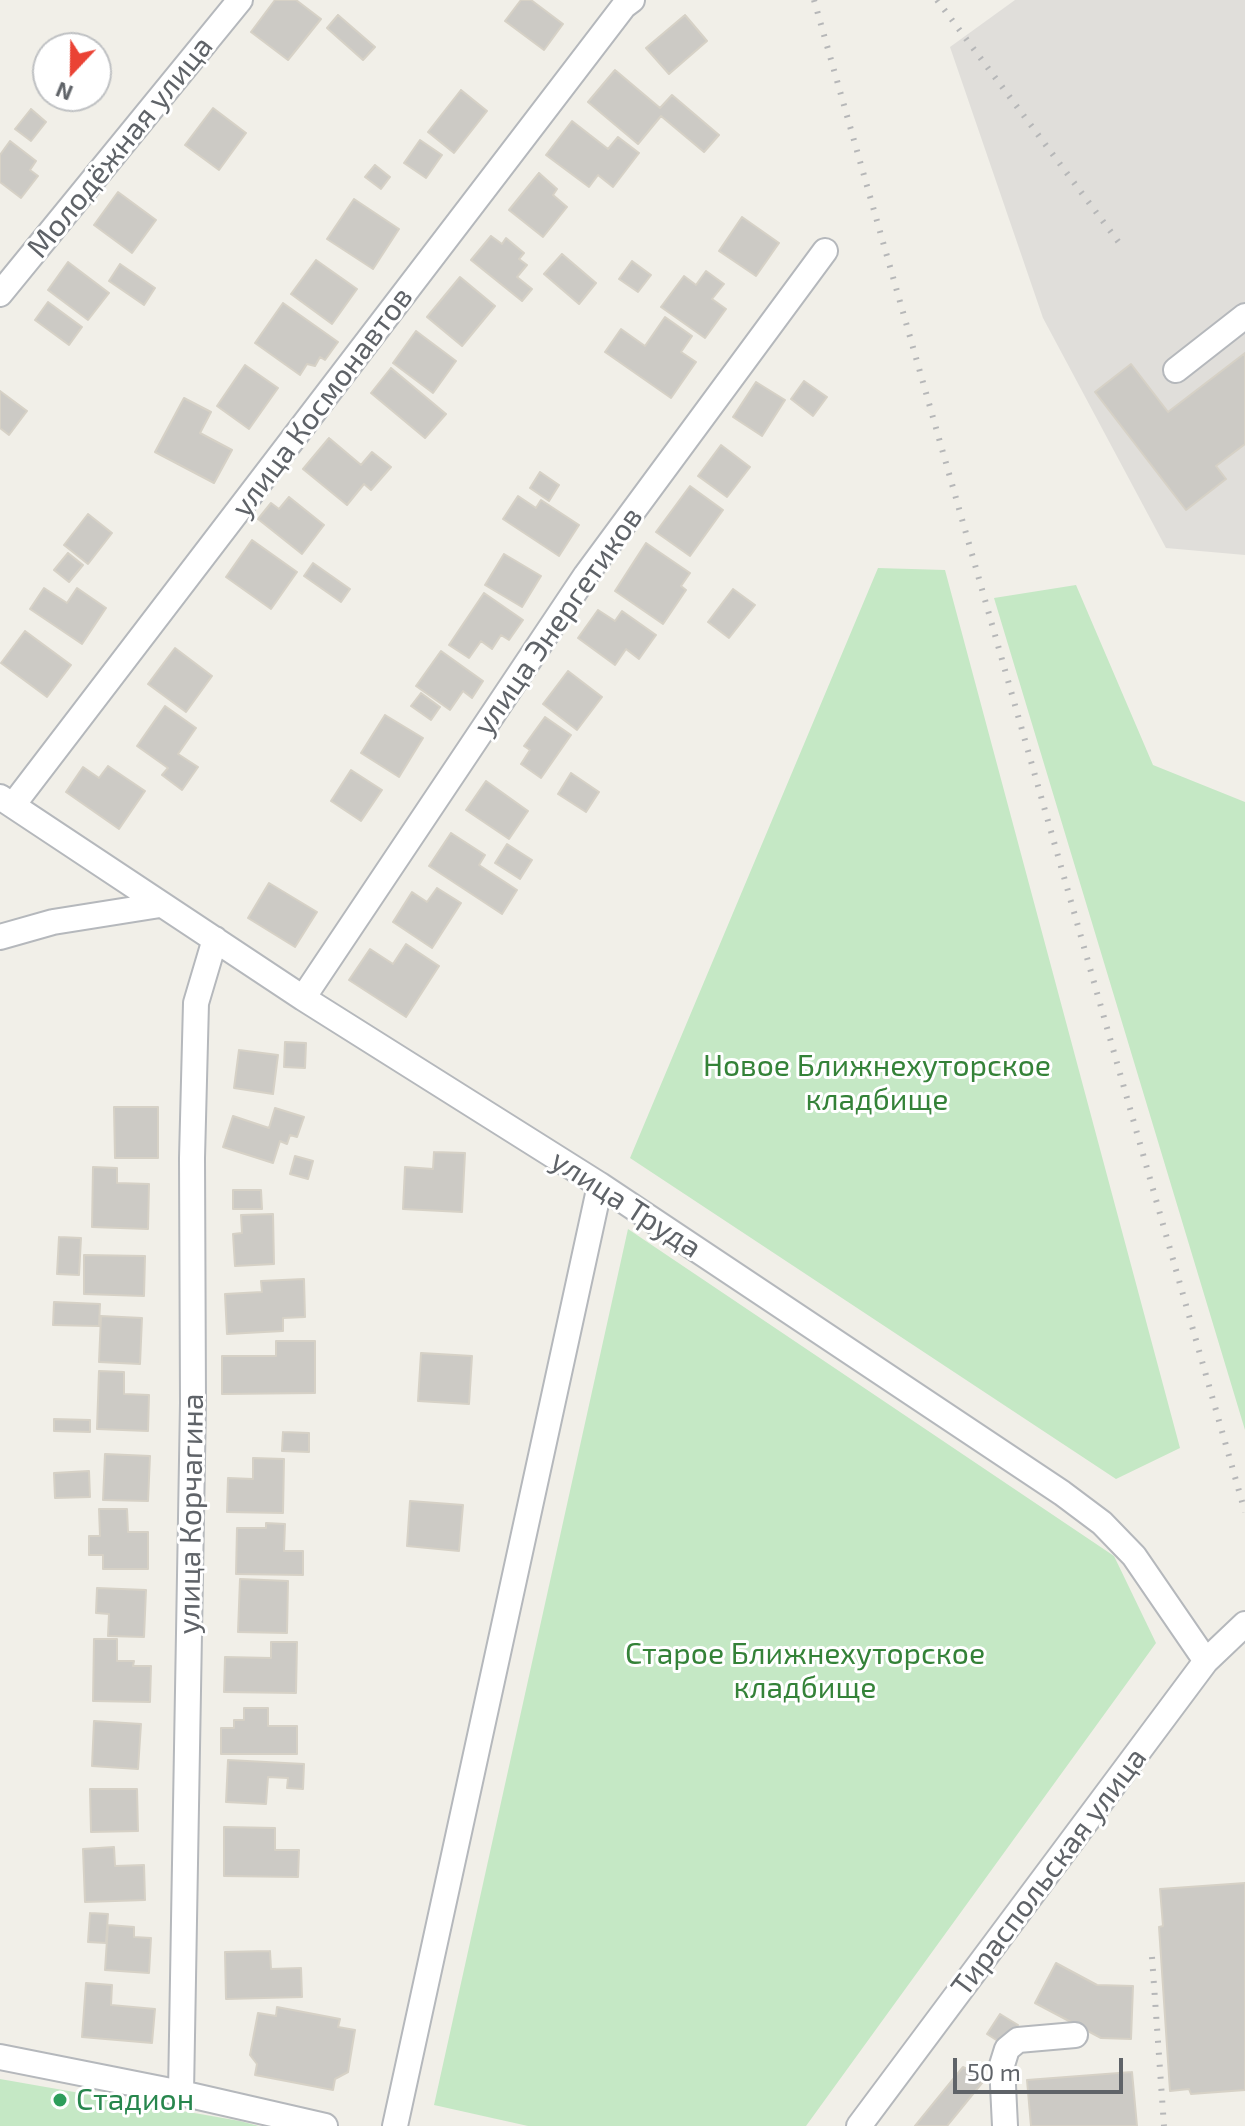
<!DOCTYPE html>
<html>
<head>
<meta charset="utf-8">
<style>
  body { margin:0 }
  #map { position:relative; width:1245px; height:2126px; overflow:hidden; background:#f1efe8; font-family:"Exo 2",sans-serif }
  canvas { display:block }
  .north { position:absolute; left:32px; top:32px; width:80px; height:80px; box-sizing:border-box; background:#fff; border:2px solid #bfc1c3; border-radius:50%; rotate:202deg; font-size:22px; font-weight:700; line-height:32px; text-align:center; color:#5f6368 }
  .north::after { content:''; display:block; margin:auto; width:28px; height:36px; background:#ea4335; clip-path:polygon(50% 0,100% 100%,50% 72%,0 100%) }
  .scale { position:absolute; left:953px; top:2058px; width:170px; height:36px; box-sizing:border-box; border:4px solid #5f6368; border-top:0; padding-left:10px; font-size:24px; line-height:28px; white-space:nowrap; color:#5f6368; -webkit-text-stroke:6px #fff; paint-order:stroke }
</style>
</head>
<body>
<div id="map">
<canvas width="1245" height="2126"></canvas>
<div class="north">N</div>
<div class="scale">50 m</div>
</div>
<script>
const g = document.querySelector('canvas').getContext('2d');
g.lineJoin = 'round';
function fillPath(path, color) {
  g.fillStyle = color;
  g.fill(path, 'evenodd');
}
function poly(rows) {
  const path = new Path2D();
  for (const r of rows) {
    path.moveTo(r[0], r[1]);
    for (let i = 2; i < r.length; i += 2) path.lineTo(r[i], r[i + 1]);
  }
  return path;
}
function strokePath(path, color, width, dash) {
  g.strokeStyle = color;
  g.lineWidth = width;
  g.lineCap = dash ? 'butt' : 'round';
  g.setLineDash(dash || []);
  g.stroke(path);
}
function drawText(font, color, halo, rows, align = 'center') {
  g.font = font + ' "Exo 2",sans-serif';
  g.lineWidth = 6;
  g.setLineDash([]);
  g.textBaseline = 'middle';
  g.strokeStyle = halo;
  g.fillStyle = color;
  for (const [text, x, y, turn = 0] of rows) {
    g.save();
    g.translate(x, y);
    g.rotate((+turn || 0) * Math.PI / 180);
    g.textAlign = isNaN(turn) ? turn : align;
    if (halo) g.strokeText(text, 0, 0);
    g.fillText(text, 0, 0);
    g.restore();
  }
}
const industrial = poly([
  [1015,0,1245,0,1245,555,1166,548,1043,318,950,47]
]);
const green = poly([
  [878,568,945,570,1180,1448,1116,1479,630,1158],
  [1076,585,1153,765,1245,802,1245,1430,994,598],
  [628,1229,1114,1556,1156,1643,806,2126,528,2126,434,2105],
  [0,2079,240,2121,259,2126,0,2126]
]);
const building = poly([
  [275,0,296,0,321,19,288,60,251,32,275,0],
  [521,0,531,0,563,24,544,50,505,21,521,0],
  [338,15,375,47,363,60,327,28,338,15],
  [685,15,707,41,669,74,646,48,685,15],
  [615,70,660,108,672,95,719,135,704,152,661,116,638,144,588,102,615,70],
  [461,90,487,111,454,153,428,132,461,90],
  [213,108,246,133,219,170,185,145,213,108],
  [31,109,46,122,31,141,15,129,31,109],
  [572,121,608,149,618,137,639,153,613,187,598,175,589,187,546,155,572,121],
  [420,140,442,155,426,178,404,163,420,140],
  [10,141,36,161,30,170,38,176,21,198,0,182,0,155,10,141],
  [375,165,390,177,381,189,365,177,375,165],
  [539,173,557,189,553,195,567,207,543,237,509,210,539,173],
  [118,192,156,220,132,253,94,225,118,192],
  [354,199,399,229,373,269,327,239,354,199],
  [742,217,779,243,756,276,719,251,742,217],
  [491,236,502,244,506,238,524,253,519,259,527,265,517,277,532,289,522,301,471,260,491,236],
  [562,254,596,283,579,304,544,274,562,254],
  [316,260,357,289,332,324,291,294,316,260],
  [632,261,651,275,638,292,619,279,632,261],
  [68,262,109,293,88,320,48,290,68,262],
  [120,264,155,288,144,305,109,281,120,264],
  [706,271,724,284,712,299,726,309,705,338,661,307,684,276,696,285,706,271],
  [460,277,495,306,462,346,427,317,460,277],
  [48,302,82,327,69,345,35,320,48,302],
  [283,303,338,342,325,360,320,357,315,366,307,364,300,375,255,343,283,303],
  [665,317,692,336,681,352,696,362,671,398,605,352,621,329,645,346,665,317],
  [416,331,456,361,433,393,393,363,416,331],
  [1245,353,1245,444,1216,466,1226,479,1186,510,1095,392,1131,364,1168,412,1245,353],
  [245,365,278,388,249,429,217,406,245,365],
  [391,368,446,414,425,438,371,393,391,368],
  [804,381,827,397,813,416,791,399,804,381],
  [756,382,785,400,762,436,733,417,756,382],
  [0,391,27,411,9,435,0,428,0,391],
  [184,398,211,412,200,433,232,450,214,483,155,452,184,398],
  [329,438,361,465,372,452,391,467,371,490,364,484,347,505,303,469,329,438],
  [721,445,750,467,727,497,698,476,721,445],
  [540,472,559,485,549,501,530,488,540,472],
  [690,486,723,510,690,556,656,532,690,486],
  [518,496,536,508,541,500,579,525,559,556,503,519,518,496],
  [289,497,324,525,302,554,258,519,271,503,279,509,289,497],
  [88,514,112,533,88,564,64,545,88,514],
  [252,540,297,572,271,609,226,577,252,540],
  [646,543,690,573,681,586,686,590,663,624,615,591,646,543],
  [68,553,83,565,69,582,54,570,68,553],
  [504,554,541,576,522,607,485,585,504,554],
  [313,563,350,589,341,602,304,576,313,563],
  [44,588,67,603,77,588,106,608,82,644,30,609,44,588],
  [733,589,755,605,729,638,708,622,733,589],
  [484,593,523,620,509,640,501,635,492,649,481,641,469,658,449,645,484,593],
  [598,610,615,621,622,611,656,635,639,659,626,649,615,665,578,638,598,610],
  [25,631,71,665,47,697,1,663,25,631],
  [175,648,212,676,186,712,148,684,175,648],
  [441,651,483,681,472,698,463,691,450,710,416,686,441,651],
  [568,671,602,697,577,730,543,704,568,671],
  [421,693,440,707,431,720,411,706,421,693],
  [165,706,196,728,178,754,198,767,182,790,162,775,168,768,137,746,165,706],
  [385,715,423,738,399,777,361,753,385,715],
  [545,717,571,735,541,778,521,764,530,750,524,746,545,717],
  [108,766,145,791,119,829,66,792,83,767,99,778,108,766],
  [351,770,382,790,361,821,331,801,351,770],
  [571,773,599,792,586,812,558,794,571,773],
  [486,781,528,811,509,839,466,810,486,781],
  [451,833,485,855,479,865,517,890,502,914,429,866,451,833],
  [507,844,532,860,520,879,495,863,507,844],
  [269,883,317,912,295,947,248,918,269,883],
  [437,888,461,903,432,948,393,922,412,892,427,902,437,888],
  [406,944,439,966,406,1017,349,980,370,949,393,964,406,944],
  [285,1042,306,1043,305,1068,284,1067,285,1042],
  [239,1050,278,1055,273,1094,234,1088,239,1050],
  [114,1107,158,1107,158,1158,115,1158,114,1107],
  [275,1108,304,1117,297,1137,290,1135,287,1144,280,1141,273,1163,223,1147,233,1116,269,1128,275,1108],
  [434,1152,465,1153,462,1212,403,1209,405,1167,433,1169,434,1152],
  [295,1156,313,1161,308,1179,290,1174,295,1156],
  [93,1167,117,1168,117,1183,149,1184,148,1229,92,1227,93,1167],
  [233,1190,261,1190,262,1209,233,1209,233,1190],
  [273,1214,274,1264,235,1266,233,1234,242,1233,241,1215,273,1214],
  [59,1237,81,1238,79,1275,57,1274,59,1237],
  [84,1255,145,1256,144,1296,84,1294,84,1255],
  [304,1279,305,1317,283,1318,283,1331,227,1334,225,1294,262,1292,261,1281,304,1279],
  [54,1302,100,1304,99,1326,53,1325,54,1302],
  [101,1316,142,1318,140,1364,99,1362,101,1316],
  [276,1341,315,1341,315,1393,222,1394,222,1356,276,1356,276,1341],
  [421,1353,472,1356,469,1404,418,1401,421,1353],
  [99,1371,124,1372,124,1394,149,1395,148,1431,97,1429,99,1371],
  [54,1419,90,1420,90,1432,54,1431,54,1419],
  [283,1432,309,1433,309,1452,282,1451,283,1432],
  [105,1454,150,1456,148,1501,103,1500,105,1454],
  [253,1458,284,1459,283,1513,227,1512,228,1478,253,1479,253,1458],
  [89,1471,90,1497,55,1498,54,1473,89,1471],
  [410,1501,463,1505,459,1551,407,1546,410,1501],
  [99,1509,127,1509,128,1532,148,1532,148,1569,103,1569,103,1555,89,1555,89,1536,100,1536,99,1509],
  [266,1523,285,1524,284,1551,303,1551,303,1575,236,1574,237,1528,266,1528,266,1523],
  [240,1579,288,1581,287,1633,238,1632,240,1579],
  [97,1588,146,1590,144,1637,108,1636,109,1614,96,1613,97,1588],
  [94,1639,117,1639,117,1661,134,1661,133,1666,151,1666,150,1702,93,1701,94,1639],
  [271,1642,297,1642,296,1693,224,1692,225,1657,271,1658,271,1642],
  [244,1708,268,1708,268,1726,297,1726,297,1754,221,1754,221,1728,234,1728,234,1720,244,1720,244,1708],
  [94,1721,141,1724,138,1769,92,1766,94,1721],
  [228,1760,304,1764,303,1789,287,1788,288,1778,268,1777,266,1804,226,1802,228,1760],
  [90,1789,137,1789,138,1831,91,1832,90,1789],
  [224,1827,275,1828,275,1850,299,1850,298,1877,224,1876,224,1827],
  [114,1847,115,1866,144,1865,145,1900,85,1902,83,1849,114,1847],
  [1245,1883,1245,2090,1191,2094,1189,2089,1170,2091,1159,1927,1163,1926,1160,1889,1245,1883],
  [90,1913,108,1914,106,1943,88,1942,90,1913],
  [108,1925,134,1927,134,1937,151,1938,149,1973,105,1970,108,1925],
  [270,1951,271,1969,301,1968,302,1997,226,1999,225,1952,270,1951],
  [1056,1963,1097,1985,1133,1986,1131,2039,1101,2038,1035,2003,1056,1963],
  [86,1983,112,1985,111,2005,155,2009,152,2043,82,2037,86,1983],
  [277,2007,340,2019,338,2027,355,2030,348,2072,335,2079,333,2090,255,2075,257,2064,250,2055,258,2013,276,2016,277,2007],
  [1000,2014,1018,2025,1004,2045,987,2034,1000,2014],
  [963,2067,986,2078,947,2126,915,2126,963,2067],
  [1132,2072,1137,2126,1031,2126,1027,2080,1132,2072]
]);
const minor = poly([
  [0,294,240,0],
  [1176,370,1245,316],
  [0,797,303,998,600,1185,1062,1493,1102,1523,1134,1556,1206,1661],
  [13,805,624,6,632,0],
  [0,937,53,922,160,905],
  [303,998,586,575,825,251],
  [0,2057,181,2093,325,2126],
  [181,2093,193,1403,192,1158,196,1003,215,939],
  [395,2126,600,1185],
  [859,2126,1206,1661,1245,1624],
  [1005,2126,1002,2065,1007,2049,1018,2040,1075,2035]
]);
const rail = poly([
  [814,0,1245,1512],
  [937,0,1123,248],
  [1152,1957,1164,2126]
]);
const markers = [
  [60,2100,8,"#2e9e5b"]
];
const streetNames = [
  ["Молодёжная улица",120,147,-51],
  ["улица Космонавтов",322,402,-53],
  ["улица Энергетиков",558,621,-55],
  ["улица Труда",626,1204,33],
  ["улица Корчагина",191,1514,-89],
  ["Тираспольская улица",1049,1872,-53]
];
const parkNames = [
  ["Новое Ближнехуторское",877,1066],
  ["кладбище",877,1100],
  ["Старое Ближнехуторское",805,1654],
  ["кладбище",805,1688]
];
const leisureNames = [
  ["Стадион",76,2100]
];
fillPath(industrial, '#e0deda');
fillPath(green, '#c5e8c5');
fillPath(building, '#cccac5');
strokePath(building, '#d6d1c6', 2);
strokePath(minor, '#b5b8bc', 28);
strokePath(minor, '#fff', 24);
strokePath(rail, '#b6b7b8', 6, [2, 10]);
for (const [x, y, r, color] of markers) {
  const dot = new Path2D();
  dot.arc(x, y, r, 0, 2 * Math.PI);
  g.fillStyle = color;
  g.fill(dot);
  strokePath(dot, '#fff', 3);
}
drawText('30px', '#5f6368', '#fff', streetNames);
drawText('30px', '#348238', '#fff', parkNames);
drawText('30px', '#27864d', '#fff', leisureNames, 'left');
</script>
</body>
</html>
